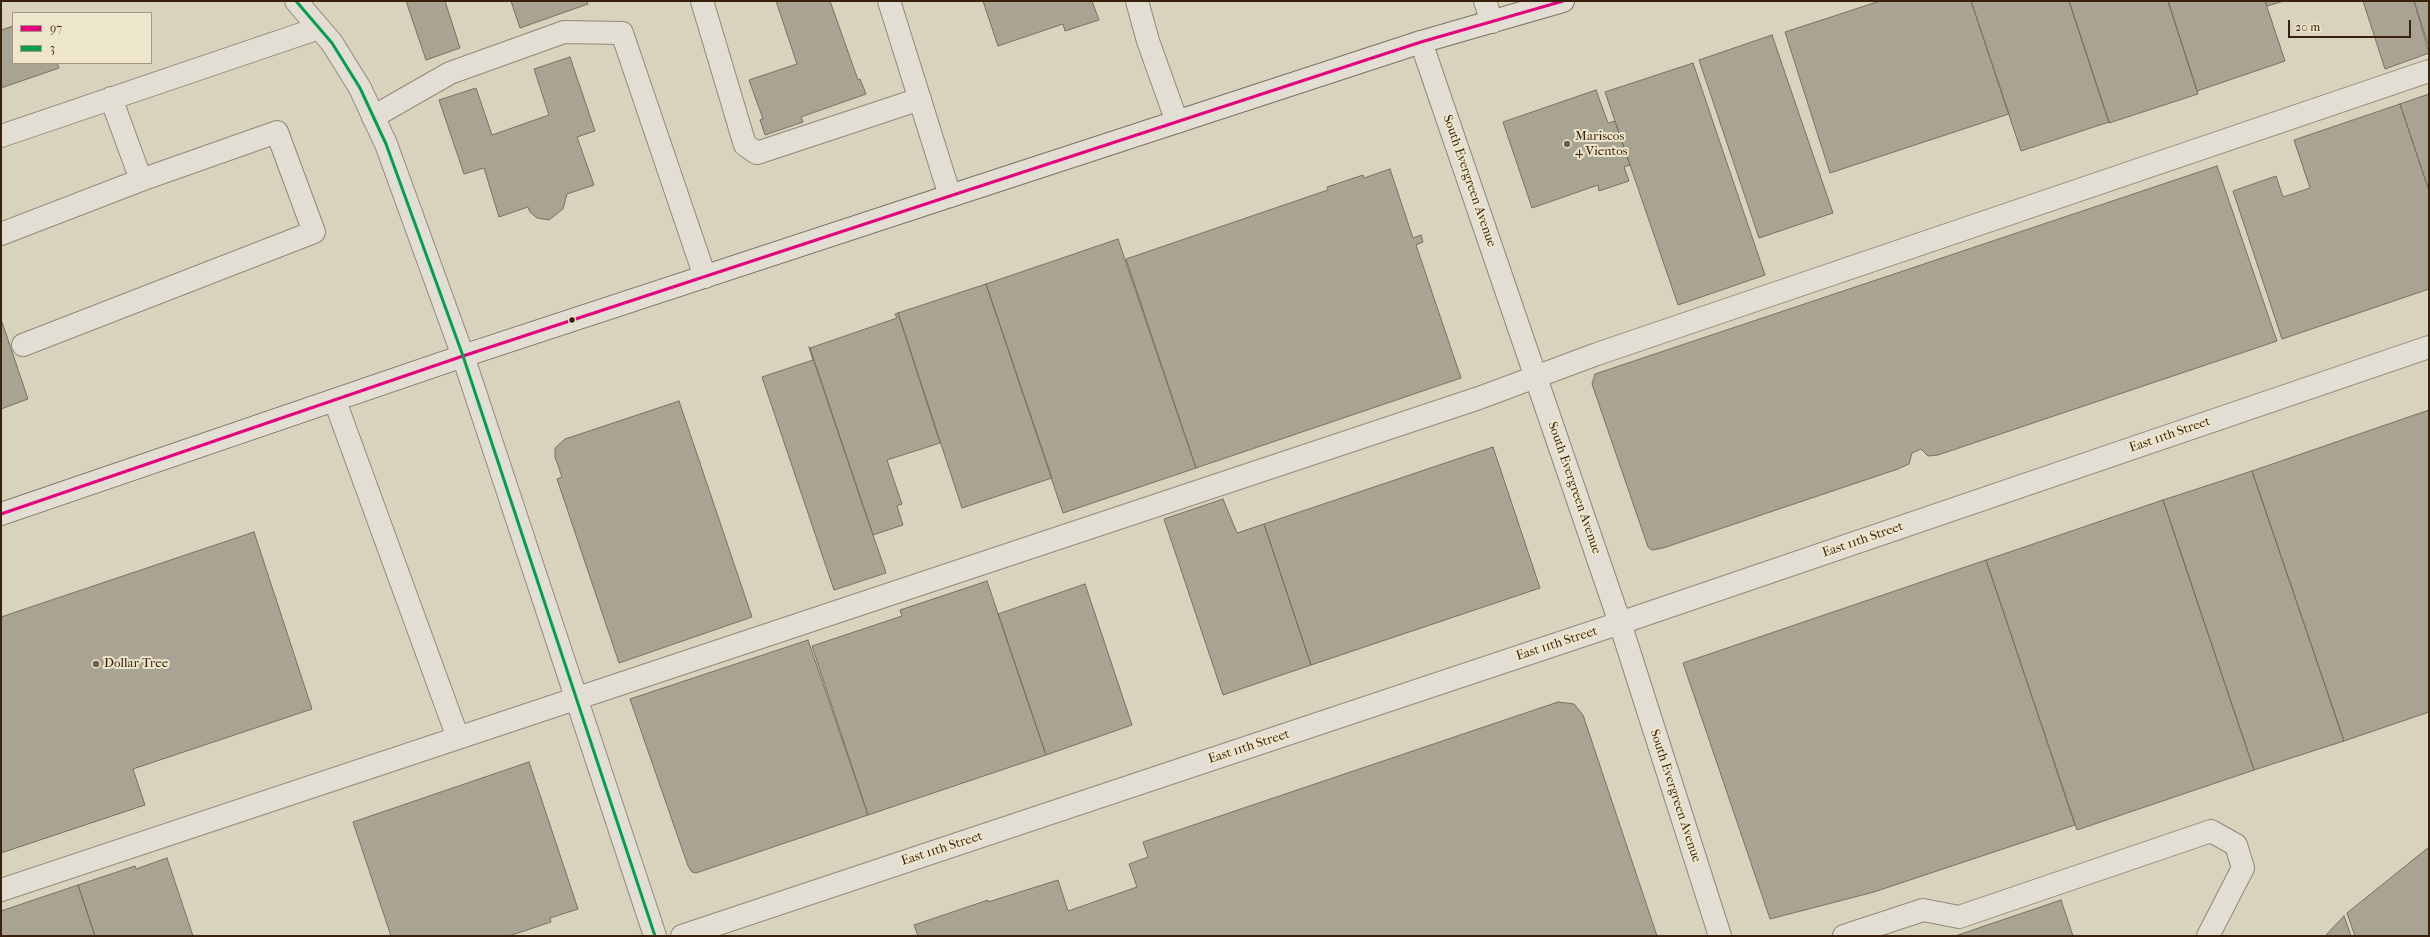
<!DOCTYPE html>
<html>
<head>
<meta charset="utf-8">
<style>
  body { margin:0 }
  #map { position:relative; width:2430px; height:937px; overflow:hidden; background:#d9d2bc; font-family:"IM FELL French Canon",serif }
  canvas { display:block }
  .frame { position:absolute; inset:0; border:2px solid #39210c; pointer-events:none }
  .legend { position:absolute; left:12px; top:12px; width:140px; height:52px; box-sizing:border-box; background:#eee6cc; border:1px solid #a6977f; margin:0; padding:5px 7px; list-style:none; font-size:12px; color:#39210c }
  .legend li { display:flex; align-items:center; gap:8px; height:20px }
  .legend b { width:20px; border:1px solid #a6977f }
  .scale { position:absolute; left:2288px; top:20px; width:123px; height:18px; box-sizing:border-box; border:2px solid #39210c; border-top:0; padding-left:5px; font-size:12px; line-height:14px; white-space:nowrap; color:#39210c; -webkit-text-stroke:3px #eee6cc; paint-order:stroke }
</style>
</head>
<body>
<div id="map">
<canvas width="2430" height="937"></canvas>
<div class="frame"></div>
<ul class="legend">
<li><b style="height:5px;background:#e5007d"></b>97</li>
<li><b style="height:5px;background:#039f4e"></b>3</li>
</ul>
<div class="scale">20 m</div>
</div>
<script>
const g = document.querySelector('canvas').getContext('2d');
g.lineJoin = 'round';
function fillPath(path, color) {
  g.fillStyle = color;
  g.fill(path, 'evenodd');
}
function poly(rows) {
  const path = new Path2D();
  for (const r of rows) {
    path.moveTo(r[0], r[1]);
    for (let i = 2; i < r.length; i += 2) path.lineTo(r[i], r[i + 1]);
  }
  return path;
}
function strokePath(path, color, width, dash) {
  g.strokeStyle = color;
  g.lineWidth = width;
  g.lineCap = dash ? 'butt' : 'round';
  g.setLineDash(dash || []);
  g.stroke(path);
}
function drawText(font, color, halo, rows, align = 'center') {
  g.font = font + ' "IM FELL French Canon",serif';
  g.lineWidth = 4;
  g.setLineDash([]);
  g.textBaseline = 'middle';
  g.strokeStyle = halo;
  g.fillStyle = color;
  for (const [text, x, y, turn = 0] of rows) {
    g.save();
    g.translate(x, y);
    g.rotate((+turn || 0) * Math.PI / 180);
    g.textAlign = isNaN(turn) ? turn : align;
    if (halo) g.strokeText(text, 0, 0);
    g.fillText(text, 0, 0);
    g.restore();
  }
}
const building = poly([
  [406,1,445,1,460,48,426,60,406,1],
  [511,1,587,1,588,4,520,28,511,1],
  [776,1,830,1,858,80,860,79,866,94,801,117,803,122,765,135,760,120,763,119,749,80,797,64,776,1],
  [983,1,1092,1,1099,20,1065,31,1063,24,998,46,983,1],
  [1880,1,1971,1,2009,114,1830,173,1785,32,1880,1],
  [1971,1,2069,1,2109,122,2021,151,1971,1],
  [2069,1,2168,1,2198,94,2109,123,2069,1],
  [2168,1,2265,1,2285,61,2197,91,2168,1],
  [2265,1,2284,1,2267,6,2265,1],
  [2363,1,2414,1,2429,53,2385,69,2363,1],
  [2414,1,2429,1,2429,47,2414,1],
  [13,26,13,63,57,63,59,68,1,88,1,30,13,26],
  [1772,35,1833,213,1759,238,1699,60,1772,35],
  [570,57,595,131,577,137,594,185,567,194,563,209,549,220,537,218,530,212,528,207,499,217,484,168,464,174,439,100,476,88,492,135,549,115,534,69,570,57],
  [1693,63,1765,275,1678,305,1605,92,1693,63],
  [1596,90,1608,123,1615,121,1630,165,1624,167,1629,181,1599,191,1598,185,1532,208,1503,122,1596,90],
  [2429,94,2429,191,2400,104,2429,94],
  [2400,104,2429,191,2429,289,2282,339,2233,191,2276,176,2283,197,2310,188,2294,140,2400,104],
  [2217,166,2277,341,1938,455,1928,456,1921,449,1912,453,1909,464,1898,469,1663,548,1652,550,1648,547,1592,384,1595,374,2217,166],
  [1390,169,1413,238,1421,235,1423,242,1416,245,1461,378,1196,468,1126,259,1328,190,1327,187,1363,175,1364,178,1390,169],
  [1118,239,1196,468,1063,513,986,284,1118,239],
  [986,284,1052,478,962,508,898,313,986,284],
  [898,313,940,443,887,460,902,504,897,506,903,525,873,535,810,348,897,318,895,314,898,313],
  [1,319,28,399,1,409,1,319],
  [809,347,886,573,834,590,762,377,813,360,809,347],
  [679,401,752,617,619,663,557,479,562,477,555,457,555,448,565,439,679,401],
  [2429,410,2429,712,2344,741,2252,471,2429,410],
  [1493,447,1540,588,1311,665,1264,524,1493,447],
  [2252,471,2344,741,2254,770,2163,500,2252,471],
  [1223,499,1237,533,1264,524,1311,665,1223,695,1164,519,1223,499],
  [2163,500,2254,770,2077,830,1986,560,2163,500],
  [254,532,312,709,133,769,145,805,1,853,1,617,254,532],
  [1986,560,2075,825,1874,892,1770,919,1683,663,1986,560],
  [987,581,1046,755,868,815,812,646,902,616,900,610,987,581],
  [1085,584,1132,725,1046,755,998,614,1085,584],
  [808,640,868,815,696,873,692,872,688,866,630,699,808,640],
  [1558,702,1574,704,1583,715,1657,936,918,936,914,925,988,900,988,902,1058,880,1068,911,1137,887,1129,864,1148,857,1143,842,1558,702],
  [529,762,578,909,550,918,551,922,509,936,391,936,353,822,529,762],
  [2429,847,2429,936,2355,936,2347,913,2429,847],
  [167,858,193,936,95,936,78,885,135,866,136,869,167,858],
  [78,885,95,936,1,936,1,911,78,885],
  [2061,900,2073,936,1955,936,2061,900],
  [2344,916,2351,936,2325,936,2344,916]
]);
const service = poly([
  [702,1,745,145,757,153,920,99],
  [889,1,950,196],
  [1137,1,1148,41,1177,122],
  [1485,1,1492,22],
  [111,98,141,180],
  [373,117,450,73,564,32,622,33,705,277],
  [1,136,319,28],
  [1,234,141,180,277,132,314,232,23,345],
  [335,401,458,738],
  [1,890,1479,398,1597,354,2429,71],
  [1844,936,1923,910,1959,917,2211,831,2236,845,2243,868,2208,936]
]);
const minor = poly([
  [296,1,332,43,360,88,386,144,463,356,655,936],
  [1421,42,1620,623,1720,936],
  [682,936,1620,623,2429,347]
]);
const secondary = poly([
  [1,514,463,356,950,196,1421,42,1563,1]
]);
const bus1 = poly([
  [1,514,463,356,950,196,1421,42,1563,1]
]);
const bus2 = poly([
  [296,1,332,43,360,88,386,144,463,356,655,936]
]);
const markers = [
  [1567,144,4,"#715f4a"],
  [572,320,3.5,"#39210c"],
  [96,664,4,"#715f4a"]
];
const poiNames = [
  ["Mariscos",1575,137],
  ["4 Vientos",1575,152],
  ["Dollar Tree",104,664]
];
const streetNames = [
  ["South Evergreen Avenue",1469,181,71],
  ["East 11th Street",2170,435,-19],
  ["South Evergreen Avenue",1574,488,71],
  ["East 11th Street",1863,540,-19],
  ["East 11th Street",1557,644,-18],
  ["East 11th Street",1249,747,-18],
  ["South Evergreen Avenue",1675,796,72],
  ["East 11th Street",942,849,-18]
];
fillPath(building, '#a9a393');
strokePath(building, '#797163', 1);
strokePath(service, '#90897a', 24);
strokePath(minor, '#90897a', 24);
strokePath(secondary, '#797163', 24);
strokePath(service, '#e2ded3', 22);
strokePath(minor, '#e2ded3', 22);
strokePath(secondary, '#e2ded3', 22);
strokePath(bus1, '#e5007d', 3);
strokePath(bus2, '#039f4e', 3);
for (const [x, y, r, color] of markers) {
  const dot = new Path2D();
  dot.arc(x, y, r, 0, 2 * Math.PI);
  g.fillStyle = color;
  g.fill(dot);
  strokePath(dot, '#eee6cc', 1.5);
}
drawText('13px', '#39210c', '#eee6cc', poiNames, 'left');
drawText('13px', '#39210c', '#eee6cc', streetNames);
</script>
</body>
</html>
